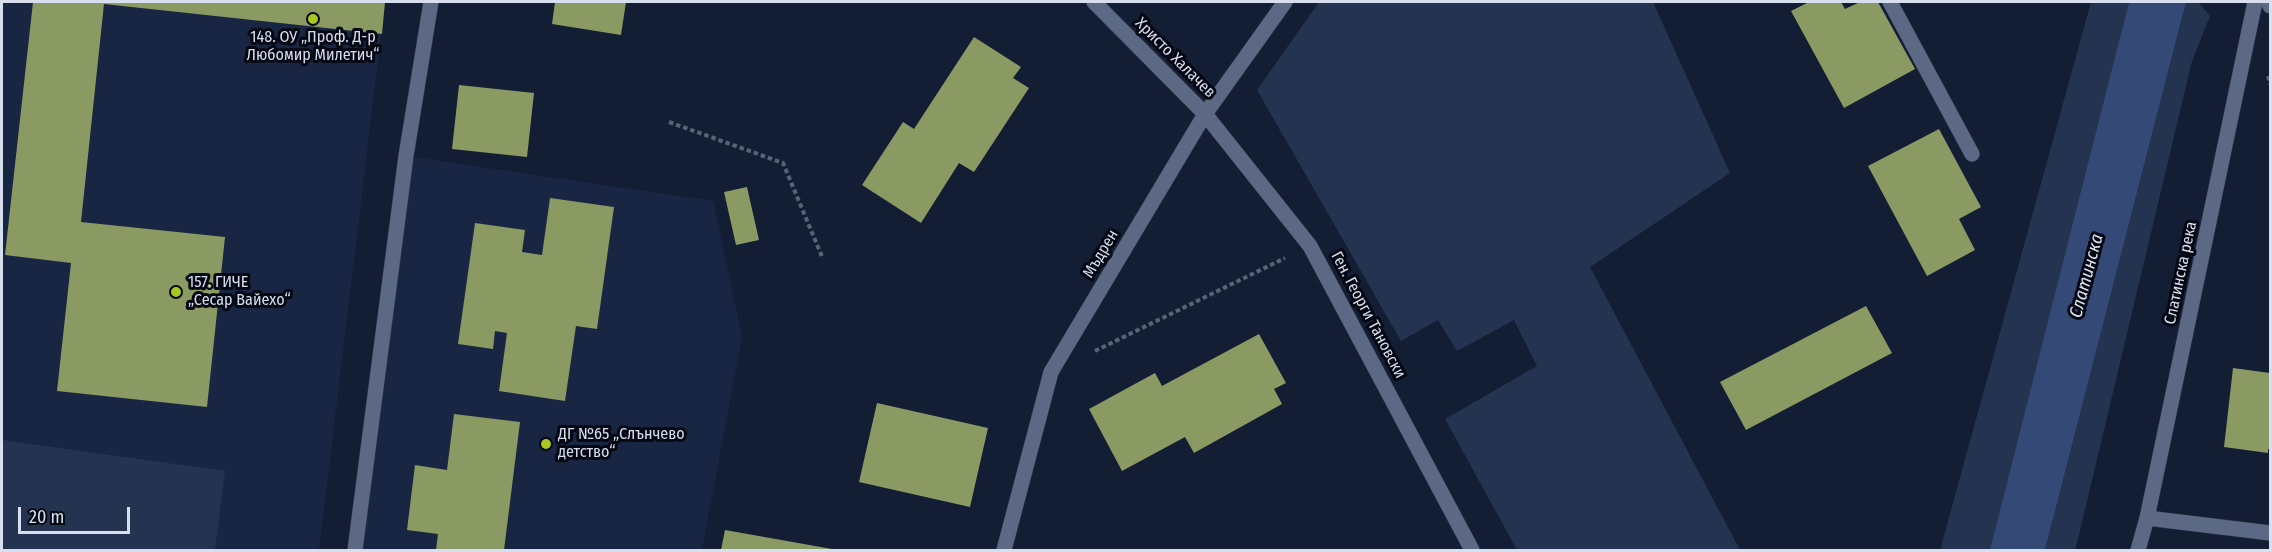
<!DOCTYPE html>
<html>
<head>
<meta charset="utf-8">
<style>
  body { margin:0 }
  #map { position:relative; width:2272px; height:552px; overflow:hidden; background:#131e35; font-family:"Fira Sans Condensed",sans-serif }
  canvas { display:block }
  .frame { position:absolute; inset:0; border:3px solid #d7dfef; pointer-events:none }
  .scale { position:absolute; left:18px; top:507px; width:112px; height:27px; box-sizing:border-box; border:3px solid #d7dfef; border-top:0; padding-left:8px; font-size:18px; line-height:21px; white-space:nowrap; color:#d7dfef; -webkit-text-stroke:4px #050812; paint-order:stroke }
</style>
</head>
<body>
<div id="map">
<canvas width="2272" height="552"></canvas>
<div class="frame"></div>
<div class="scale">20 m</div>
</div>
<script>
const g = document.querySelector('canvas').getContext('2d');
g.lineJoin = 'round';
function fillPath(path, color) {
  g.fillStyle = color;
  g.fill(path, 'evenodd');
}
function poly(rows) {
  const path = new Path2D();
  for (const r of rows) {
    path.moveTo(r[0], r[1]);
    for (let i = 2; i < r.length; i += 2) path.lineTo(r[i], r[i + 1]);
  }
  return path;
}
function strokePath(path, color, width, dash) {
  g.strokeStyle = color;
  g.lineWidth = width;
  g.lineCap = dash ? 'butt' : 'round';
  g.setLineDash(dash || []);
  g.stroke(path);
}
function drawText(font, color, halo, rows, align = 'center') {
  g.font = font + ' "Fira Sans Condensed",sans-serif';
  g.lineWidth = 6;
  g.setLineDash([]);
  g.textBaseline = 'middle';
  g.strokeStyle = halo;
  g.fillStyle = color;
  for (const [text, x, y, turn = 0] of rows) {
    g.save();
    g.translate(x, y);
    g.rotate((+turn || 0) * Math.PI / 180);
    g.textAlign = isNaN(turn) ? turn : align;
    if (halo) g.strokeText(text, 0, 0);
    g.fillText(text, 0, 0);
    g.restore();
  }
}
const built = poly([
  [2,2,385,2,319,550,2,550],
  [406,156,713,201,742,337,702,550,356,550]
]);
const green = poly([
  [1319,2,1653,2,1730,173,1590,267,1740,550,1517,550,1445,419,1537,366,1514,320,1457,351,1438,320,1401,341,1257,90],
  [2091,2,2129,2,2001,514,1990,550,1940,550],
  [2186,2,2198,2,2210,16,2192,61,2078,539,2075,550,2045,550],
  [2,440,225,471,215,550,2,550]
]);
const water = poly([
  [2129,2,2186,2,2045,550,1990,550]
]);
const building = poly([
  [33,2,385,2,382,34,104,4,81,222,225,237,207,407,57,391,71,263,5,255],
  [555,2,626,2,621,35,552,24],
  [1809,2,1841,2,1845,9,1860,2,1878,2,1915,69,1844,108,1791,11],
  [974,37,1021,67,1013,78,1029,88,974,172,959,163,921,223,862,185,903,122,914,129],
  [459,85,534,93,527,157,452,149],
  [1939,129,1981,207,1959,219,1975,250,1927,276,1868,166],
  [747,187,759,240,736,245,724,192],
  [550,198,614,207,597,329,576,326,565,401,499,391,507,333,495,331,493,349,458,344,475,223,525,230,522,252,542,255],
  [1866,306,1892,353,1746,430,1720,382],
  [1259,334,1286,383,1274,389,1282,404,1194,453,1185,437,1122,471,1089,409,1155,373,1162,386],
  [2233,368,2270,373,2270,449,2268,449,2268,453,2224,447],
  [877,403,988,428,970,507,859,482],
  [454,414,520,422,504,550,436,550,438,534,407,530,415,465,447,470],
  [725,530,832,549,832,550,721,550]
]);
const path = poly([
  [2268,76,2270,84],
  [669,122,783,163,823,259],
  [1095,351,1285,258]
]);
const lane = poly([
  [1890,2,1972,154],
  [2268,2,2270,6],
  [2147,518,2270,533],
  [355,550,406,156,431,2]
]);
const street = poly([
  [1094,2,1205,114,1310,246,1472,550],
  [1004,550,1051,372,1205,114,1285,2]
]);
const secondary = poly([
  [2138,550,2147,518,2255,2]
]);
const markers = [
  [313,19,6,"#a7c81f"],
  [176,292,6,"#a7c81f"],
  [546,444,6,"#a7c81f"]
];
const poiNames = [
  ["148. ОУ „Проф. Д-р",313,38,"center"],
  ["Любомир Милетич“",313,56,"center"],
  ["157. ГИЧЕ",188,283],
  ["„Сесар Вайехо“",188,301],
  ["ДГ №65 „Слънчево",558,435],
  ["детство“",558,453]
];
const streetNames = [
  ["Христо Халачев",1175,58,45],
  ["Мъдрен",1101,254,-59],
  ["Слатинска река",2181,273,-78],
  ["Ген. Георги Тановски",1368,315,62]
];
const waterNames = [
  ["Слатинска",2087,276,-75]
];
fillPath(built, '#192643');
fillPath(green, '#243350');
fillPath(water, '#344976');
fillPath(building, '#8b9a62');
strokePath(lane, '#31374a', 16);
strokePath(street, '#31374a', 16);
strokePath(secondary, '#31374a', 16);
strokePath(path, '#596378', 4, [4.5, 3]);
strokePath(lane, '#5b6984', 15);
strokePath(street, '#5b6984', 15);
strokePath(secondary, '#5b6984', 15);
for (const [x, y, r, color] of markers) {
  const dot = new Path2D();
  dot.arc(x, y, r, 0, 2 * Math.PI);
  g.fillStyle = color;
  g.fill(dot);
  strokePath(dot, '#050812', 2);
}
drawText('16px', '#d7dfef', '#050812', poiNames, 'left');
drawText('16px', '#d7dfef', '#050812', streetNames);
drawText('italic 18px', '#dce4f3', '#050812', waterNames);
</script>
</body>
</html>
